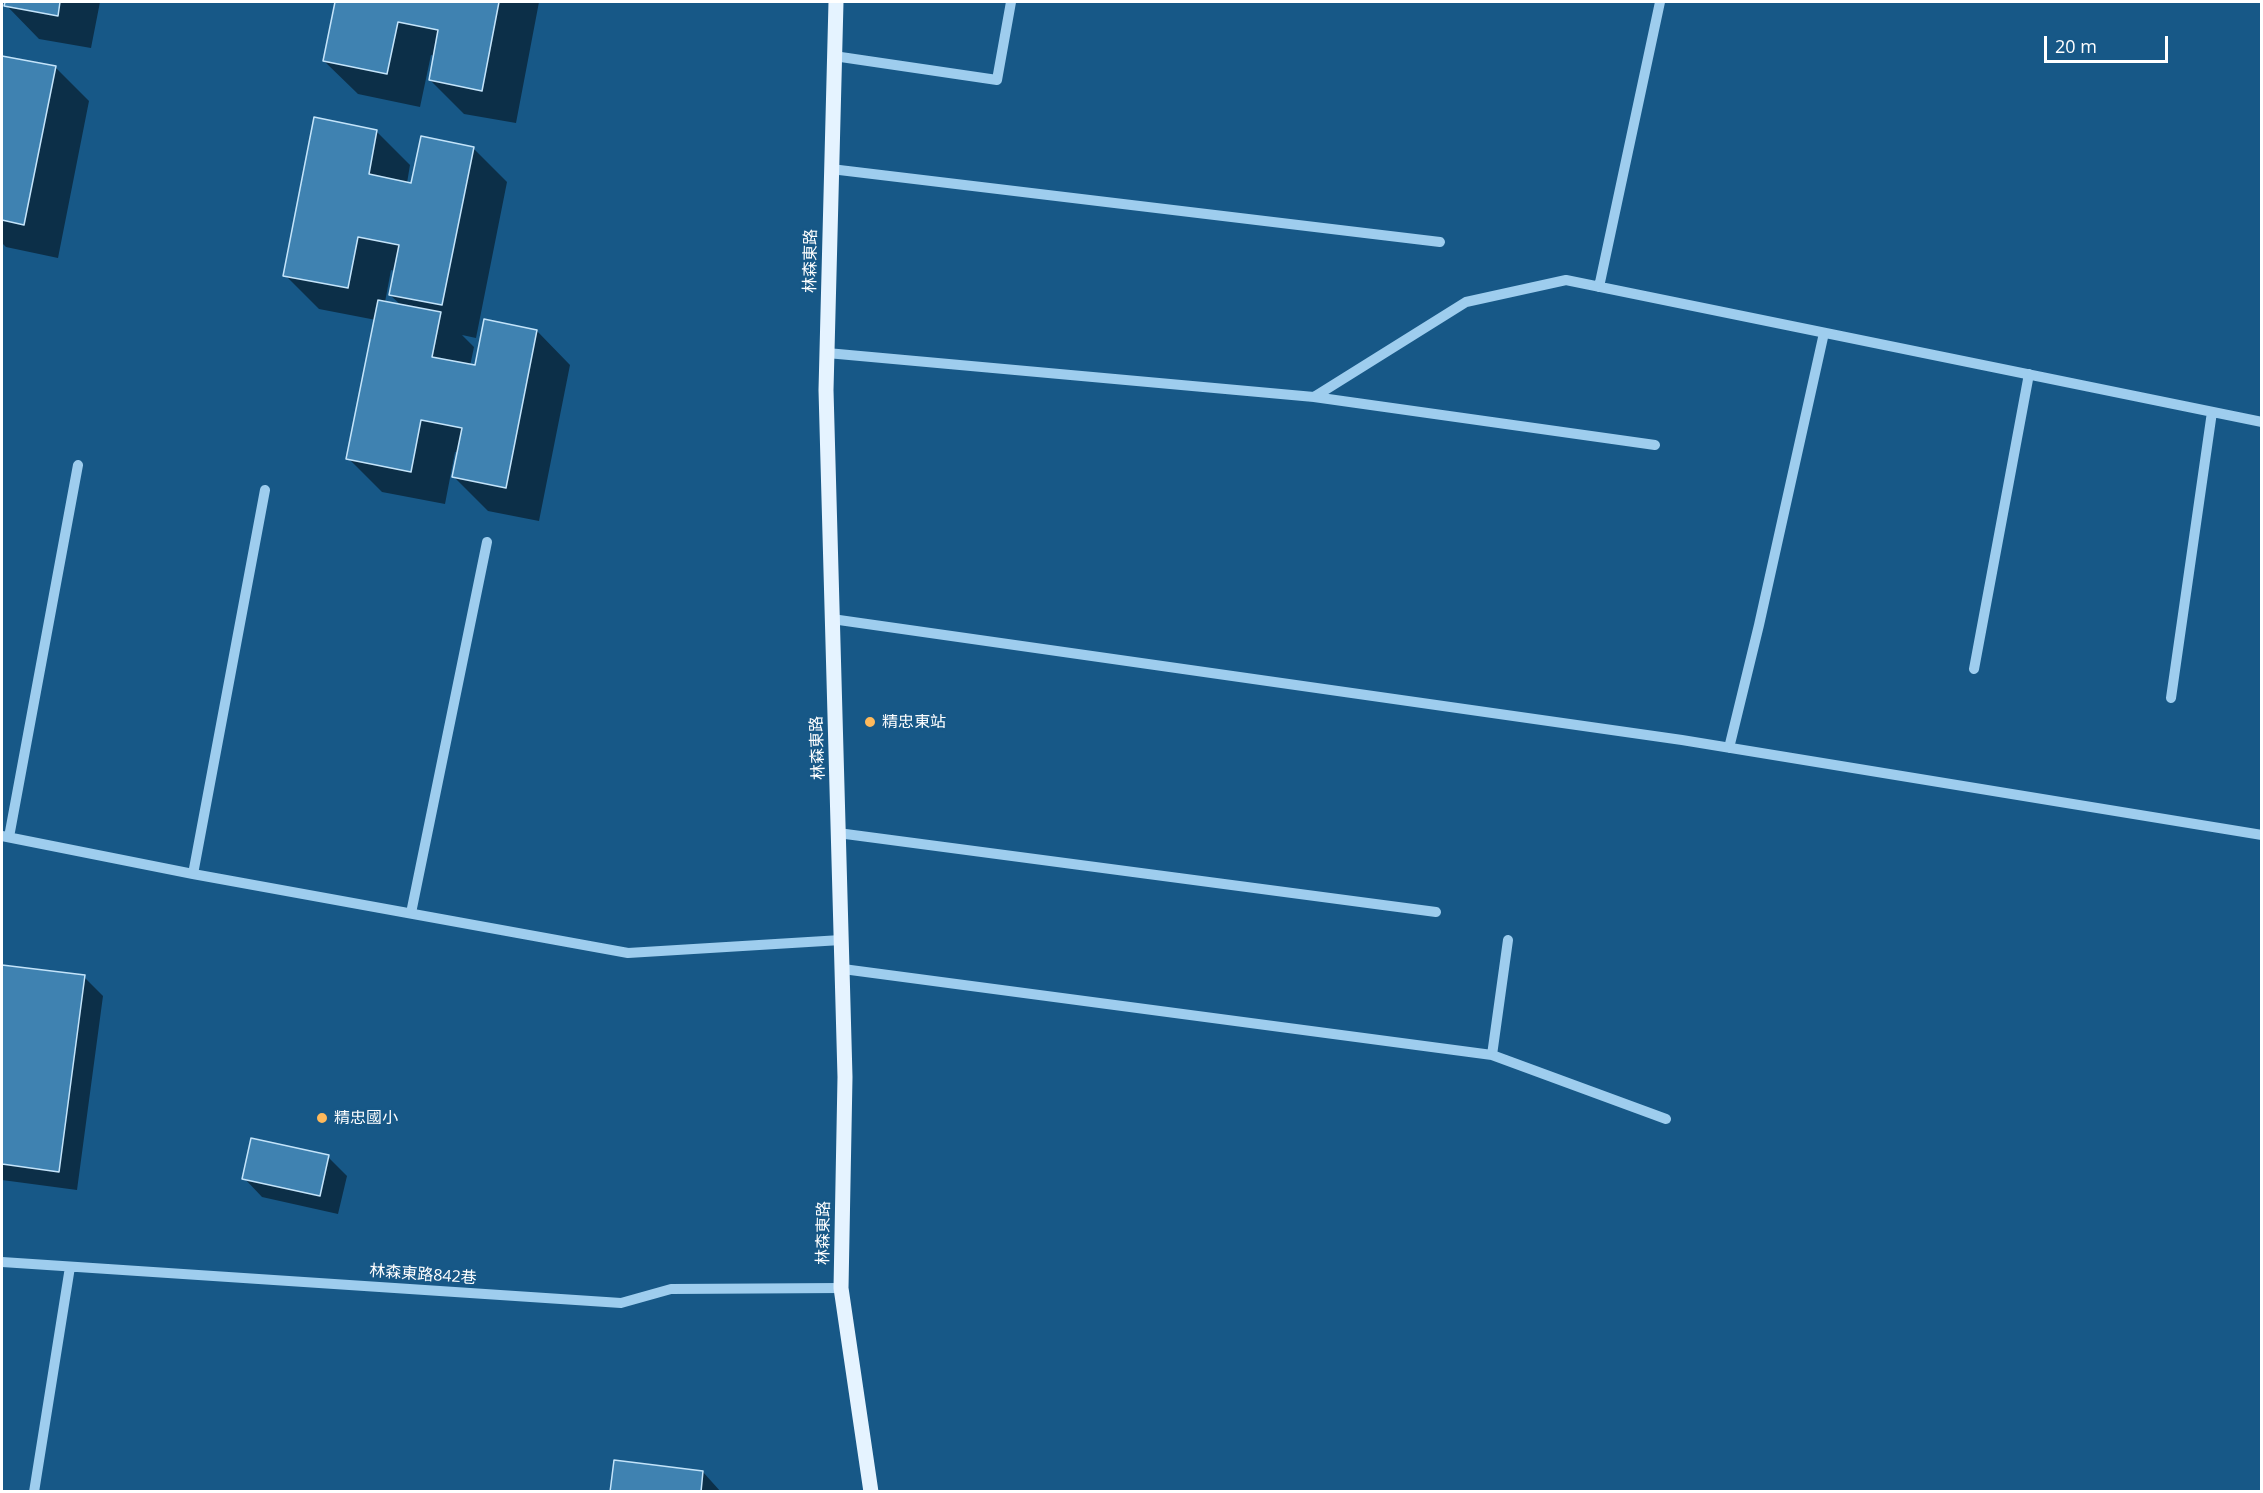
<!DOCTYPE html>
<html>
<head>
<meta charset="utf-8">
<style>
  body { margin:0 }
  #map { position:relative; width:2263px; height:1493px; overflow:hidden; background:#175887; font-family:"Open Sans",sans-serif }
  canvas { display:block }
  .frame { position:absolute; inset:0; border:3px solid #fff; pointer-events:none }
  .scale { position:absolute; left:2044px; top:36px; width:124px; height:27px; box-sizing:border-box; border:3px solid #fff; border-top:0; padding-left:8px; font-size:18px; line-height:21px; white-space:nowrap; color:#fff; -webkit-text-stroke:4px #175887; paint-order:stroke }
</style>
</head>
<body>
<div id="map">
<canvas width="2263" height="1493"></canvas>
<div class="frame"></div>
<div class="scale">20 m</div>
</div>
<script>
const g = document.querySelector('canvas').getContext('2d');
g.lineJoin = 'round';
function fillPath(path, color) {
  g.fillStyle = color;
  g.fill(path, 'evenodd');
}
function poly(rows) {
  const path = new Path2D();
  for (const r of rows) {
    path.moveTo(r[0], r[1]);
    for (let i = 2; i < r.length; i += 2) path.lineTo(r[i], r[i + 1]);
  }
  return path;
}
function strokePath(path, color, width, dash) {
  g.strokeStyle = color;
  g.lineWidth = width;
  g.lineCap = dash ? 'butt' : 'round';
  g.setLineDash(dash || []);
  g.stroke(path);
}
function drawText(font, color, halo, rows, align = 'center') {
  g.font = font + ' "Open Sans","Noto Sans TC",sans-serif';
  g.lineWidth = 4.5;
  g.setLineDash([]);
  g.textBaseline = 'middle';
  g.strokeStyle = halo;
  g.fillStyle = color;
  for (const [text, x, y, turn = 0] of rows) {
    g.save();
    g.translate(x, y);
    g.rotate((+turn || 0) * Math.PI / 180);
    g.textAlign = isNaN(turn) ? turn : align;
    if (halo) g.strokeText(text, 0, 0);
    g.fillText(text, 0, 0);
    g.restore();
  }
}
const shadow = poly([
  [6,2,100,2,91,48,39,39,6,5],
  [336,2,539,2,516,123,464,114,430,80,435,56,431,55,420,107,358,94,324,61],
  [3,57,55,67,89,101,58,258,6,247,2,243,2,67],
  [376,131,410,165,407,183,412,184,473,148,507,182,476,338,462,335,474,347,470,366,476,367,537,331,570,365,539,521,488,511,454,477,459,453,455,452,445,504,382,492,348,458,376,320,319,309,285,275],
  [391,270,395,271,390,295,402,306,385,302],
  [2,966,84,977,103,996,77,1190,2,1180],
  [328,1157,347,1176,338,1214,262,1197,244,1178],
  [703,1472,721,1492,612,1492]
]);
const building = poly([
  [5,2,60,2,58,16,4,6,5,2],
  [335,2,499,2,482,91,429,80,438,30,398,22,387,74,323,61,335,2],
  [2,56,56,66,24,225,2,220,2,56],
  [314,117,377,130,369,174,411,183,421,136,474,147,442,305,389,295,399,245,358,237,348,288,283,276,314,117],
  [378,300,441,312,432,357,475,365,484,319,537,330,506,488,452,477,462,428,421,420,411,472,346,459,378,300],
  [2,965,85,975,59,1172,2,1164,2,965],
  [251,1138,329,1155,320,1196,242,1179,251,1138],
  [614,1460,703,1471,701,1492,610,1492,614,1460]
]);
const minor = poly([
  [834,56,997,80,1011,2],
  [831,169,1440,242],
  [1599,287,1660,2],
  [827,353,1314,397,1466,302,1566,280,2262,422],
  [1314,397,1655,445],
  [832,619,1682,740,2262,835],
  [1974,669,2029,374],
  [2171,698,2212,412],
  [1729,748,1759,625,1824,333],
  [838,833,1436,912],
  [2,836,193,874,628,953,841,940],
  [9,837,78,465],
  [193,874,265,490],
  [411,913,487,542],
  [843,969,1492,1055,1666,1119],
  [1492,1055,1508,940],
  [2,1262,621,1303,671,1289,841,1288],
  [34,1492,70,1267]
]);
const major = poly([
  [836,2,826,390,845,1077,841,1288,871,1492]
]);
const markers = [
  [870,722,6,"#ffb95b"],
  [322,1118,6,"#ffb95b"]
];
const streetNames = [
  ["林森東路",811,261,-89],
  ["林森東路",818,748,-92],
  ["林森東路",824,1233,-89],
  ["林森東路842巷",423,1275,4]
];
const poiNames = [
  ["精忠東站",882,722],
  ["精忠國小",334,1118]
];
fillPath(shadow, '#0007');
fillPath(building, '#3f82b1');
strokePath(building, '#c4e4fa', 1.5);
strokePath(minor, '#9ecdee', 10);
strokePath(major, '#e5f3ff', 15);
for (const [x, y, r, color] of markers) {
  const dot = new Path2D();
  dot.arc(x, y, r, 0, 2 * Math.PI);
  g.fillStyle = color;
  g.fill(dot);
  strokePath(dot, '#175887', 2);
}
drawText('16px', '#fff', '#175887', streetNames);
drawText('16px', '#fff', '#175887', poiNames, 'left');
</script>
</body>
</html>
